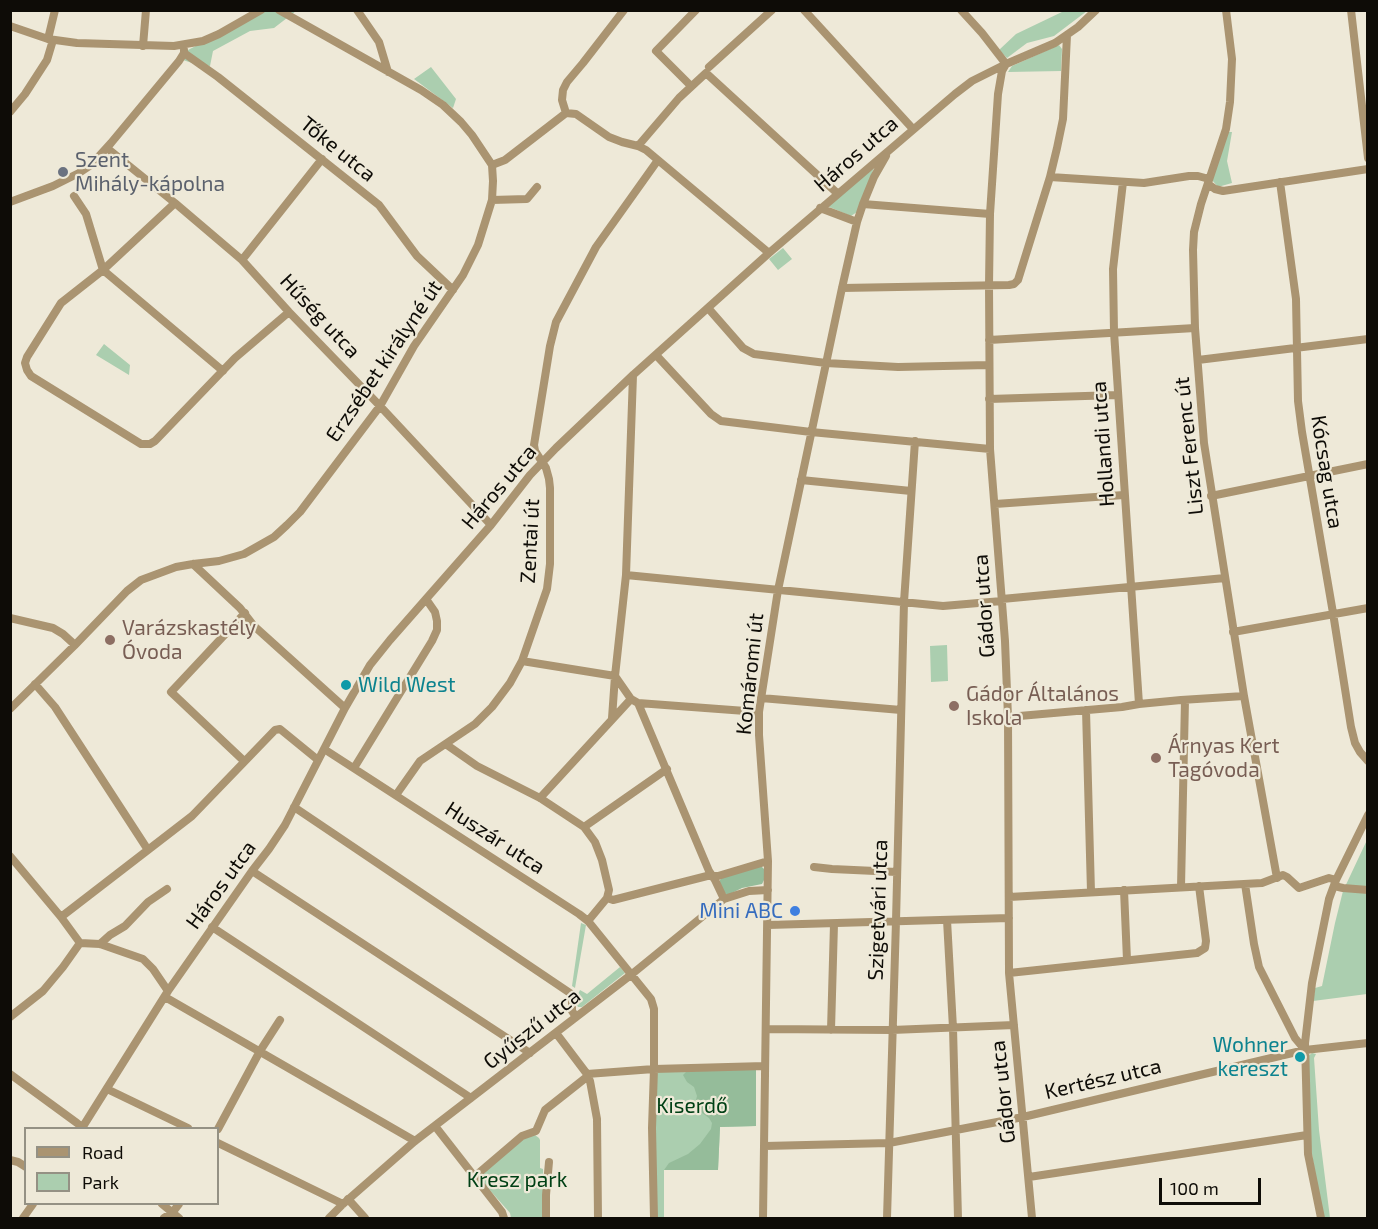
<!DOCTYPE html>
<html>
<head>
<meta charset="utf-8">
<style>
  body { margin:0 }
  #map { position:relative; width:1378px; height:1229px; overflow:hidden; background:#eee9d8; font-family:"Exo 2",sans-serif }
  canvas { display:block }
  .frame { position:absolute; inset:0; border:12px solid #0e0c07; pointer-events:none }
  .legend { position:absolute; left:24px; top:1127px; width:195px; height:78px; box-sizing:border-box; background:#eee9d8; border:2px solid #949184; margin:0; padding:8px 10px; list-style:none; font-size:18px; color:#0e0c07 }
  .legend li { display:flex; align-items:center; gap:12px; height:30px }
  .legend b { width:30px; border:2px solid #949184 }
  .scale { position:absolute; left:1159px; top:1178px; width:102px; height:27px; box-sizing:border-box; border:3px solid #0e0c07; border-top:0; padding-left:8px; font-size:18px; line-height:21px; white-space:nowrap; color:#0e0c07; -webkit-text-stroke:4px #eee9d8; paint-order:stroke }
</style>
</head>
<body>
<div id="map">
<canvas width="1378" height="1229"></canvas>
<div class="frame"></div>
<ul class="legend">
<li><b style="height:8px;background:#aa9471"></b>Road</li>
<li><b style="height:16px;background:#abceaf"></b>Park</li>
</ul>
<div class="scale">100 m</div>
</div>
<script>
const g = document.querySelector('canvas').getContext('2d');
g.lineJoin = 'round';
function fillPath(path, color) {
  g.fillStyle = color;
  g.fill(path, 'evenodd');
}
function poly(rows) {
  const path = new Path2D();
  for (const r of rows) {
    path.moveTo(r[0], r[1]);
    for (let i = 2; i < r.length; i += 2) path.lineTo(r[i], r[i + 1]);
  }
  return path;
}
function strokePath(path, color, width, dash) {
  g.strokeStyle = color;
  g.lineWidth = width;
  g.lineCap = dash ? 'butt' : 'round';
  g.setLineDash(dash || []);
  g.stroke(path);
}
function drawText(font, color, halo, rows, align = 'center') {
  g.font = font + ' "Exo 2",sans-serif';
  g.lineWidth = 4.5;
  g.setLineDash([]);
  g.textBaseline = 'middle';
  g.strokeStyle = halo;
  g.fillStyle = color;
  for (const [text, x, y, turn = 0] of rows) {
    g.save();
    g.translate(x, y);
    g.rotate((+turn || 0) * Math.PI / 180);
    g.textAlign = isNaN(turn) ? turn : align;
    if (halo) g.strokeText(text, 0, 0);
    g.fillText(text, 0, 0);
    g.restore();
  }
}
const green = poly([
  [263,11,296,11,274,28,250,31,213,51,210,66,195,64,183,60,188,50],
  [1064,11,1087,11,1054,36,1027,43,1007,58,999,50,1016,34],
  [1059,45,1062,49,1061,71,1008,72,1012,66],
  [431,67,456,99,453,108,414,79],
  [1228,132,1232,132,1227,161,1232,183,1218,187,1212,180],
  [874,168,857,212,851,216,827,206],
  [783,248,792,259,778,270,769,259],
  [104,344,130,365,129,375,96,355],
  [947,645,948,681,931,682,930,646],
  [1367,840,1367,994,1313,1001,1315,988,1322,986,1335,923,1343,891],
  [581,923,586,925,575,988,572,986],
  [620,967,625,973,582,1007,578,1007,577,1005,576,998,580,990,587,994],
  [1312,1053,1316,1054,1314,1058,1319,1130,1330,1218,1322,1218,1309,1135,1307,1057],
  [756,1069,756,1126,720,1127,718,1170,664,1170,664,1218,656,1218,654,1128,657,1075,658,1071],
  [535,1135,539,1138,540,1140,540,1168,543,1169,544,1218,511,1218,510,1213,480,1179,491,1164,525,1138]
]);
const forest = poly([
  [761,866,765,870,765,878,762,884,742,888,730,894,726,894,723,892,720,883,720,880,722,877],
  [756,1069,756,1126,720,1127,718,1170,664,1170,669,1163,688,1154,700,1144,711,1129,712,1123,709,1118,698,1110,695,1104,697,1096,694,1087,687,1082,683,1075,687,1071]
]);
const minor = poly([
  [357,10,379,42,388,72],
  [804,10,913,129],
  [961,10,982,33,1006,64],
  [1226,10,1232,59,1230,102,1226,129,1201,204,1194,232,1193,250,1195,328,1204,443,1244,696,1277,878],
  [1351,10,1368,158],
  [10,26,48,39,77,43,174,46,203,41,219,34,261,10],
  [48,39,55,10],
  [143,46,146,10],
  [184,53,218,77,379,205,417,256,453,290],
  [1006,64,1002,71,998,94,990,214,989,285,990,449,1005,641,1008,717,1009,973,1032,1218],
  [709,67,772,10],
  [691,86,656,51,696,10],
  [10,112,25,94,47,60,53,40],
  [566,113,576,114,609,137,622,142,638,146,646,150,769,253],
  [566,113,562,100,563,90,567,82,583,63,624,10],
  [638,146,679,98,706,73,837,193],
  [107,148,175,203,242,260,289,312,380,406,491,525],
  [492,165,505,160,566,113],
  [1050,177,1144,183,1189,176,1198,176,1209,179],
  [1123,182,1113,269,1114,332,1139,704],
  [1280,182,1296,299,1298,401,1302,432,1333,613,1351,727,1355,743,1360,752,1368,761],
  [1208,184,1215,189,1223,191,1368,169],
  [74,196,86,214,103,270,223,371],
  [492,200,527,199,537,187],
  [10,202,53,186,79,173,91,165,111,143,179,61,184,53,184,50],
  [175,203,103,270,61,303,27,357,25,363,27,370,31,376,141,444,150,444,155,441,235,358,289,312],
  [863,204,990,214],
  [820,208,857,222],
  [242,260,322,159],
  [842,288,1009,285,1014,284,1018,280,1050,177,1057,148,1063,119,1067,35],
  [708,308,743,348,754,354,826,363,898,367,989,365],
  [989,340,1195,328],
  [656,355,711,414,721,421,811,432,990,449],
  [1198,360,1368,339],
  [989,399,1117,395],
  [801,480,911,491],
  [1211,496,1368,464],
  [995,504,1124,495],
  [193,564,240,608,254,626,345,708],
  [626,575,943,606,1002,601],
  [1002,599,1225,578],
  [10,618,53,628,63,634,75,645],
  [1233,632,1368,608],
  [522,661,615,676,631,699,638,703,759,712],
  [35,684,55,707,148,850],
  [761,698,901,710],
  [638,703,709,871,715,880,724,899],
  [10,709,75,645,127,591,141,580,176,567,193,564,219,561,244,554,274,537,287,525,300,512,380,406,414,346,463,275,478,245,492,200,493,181,492,165,472,135,461,122,443,105,421,90,279,10],
  [1086,710,1091,892],
  [1008,717,1122,707,1139,704,1181,700,1244,696],
  [612,718,615,676,626,575,633,375],
  [447,745,477,766,540,798,584,827,595,842,602,860,609,890,607,898],
  [324,749,579,914,588,921,651,999,654,1009,654,1069,652,1128,654,1218],
  [244,761,171,692,245,613],
  [354,768,432,641,437,630,437,621,435,612,426,599],
  [396,795,420,761,475,724,492,707,510,683,522,661,547,589,550,564,550,488,549,479,546,468,535,451,534,445,550,346,556,322,596,247,658,160],
  [540,798,631,699],
  [294,807,570,993,572,996,572,1011,576,1017],
  [584,827,667,769],
  [10,856,61,917,80,943],
  [814,867,832,869,897,872],
  [252,871,530,1053],
  [1245,884,1254,944,1259,967,1295,1038,1305,1050],
  [1334,886,1343,888,1368,890],
  [1181,887,1185,700],
  [1124,890,1127,960],
  [1009,897,1262,883,1283,875,1287,877,1299,888,1329,878,1336,880],
  [61,917,192,816,275,730,280,729,318,760],
  [947,920,953,1028,958,1218],
  [588,921,607,898,613,900,707,876,718,876,768,861],
  [768,925,1009,918],
  [212,927,471,1098],
  [80,943,100,944,143,959,153,969,168,991],
  [100,944,110,935,125,926,148,902,167,889],
  [1009,973,1197,953,1205,948,1206,941,1199,886],
  [165,997,415,1141],
  [10,1017,43,991,63,967,80,943],
  [766,1029,892,1030,1014,1025],
  [831,1030,834,924],
  [556,1033,587,1074,590,1081,597,1119,598,1218],
  [10,1074,77,1123,83,1128],
  [587,1074,654,1069,765,1066],
  [107,1089,188,1128],
  [435,1126,502,1212,504,1218],
  [82,1128,168,991,252,871,269,849,285,825,345,708,370,665,390,640,491,525,530,475,556,448,633,375,769,253,955,94,972,81,1006,64,1055,43,1078,27,1096,10],
  [218,1129,260,1051,280,1020],
  [218,1143,343,1204],
  [765,1146,889,1143,1023,1117,1305,1050,1368,1043],
  [10,1160,18,1162,26,1167],
  [474,1177,522,1136,536,1131,545,1110,588,1076],
  [1029,1177,1307,1135],
  [348,1199,365,1218],
  [162,1204,179,1218],
  [23,1218,33,1204],
  [164,1218,172,1213,179,1204],
  [329,1218,343,1204,415,1141,632,974,724,899,749,891,768,890],
  [546,1218,546,1195,549,1162],
  [763,1218,768,861,759,735,759,712,778,590,842,288,857,222,863,204,874,177,886,156],
  [887,1218,896,921,904,602,915,441],
  [1321,1218,1308,1154,1305,1043,1312,983,1329,899,1336,880,1368,815]
]);
const markers = [
  [63,172,6,"#6b7280"],
  [110,640,6,"#8d6e63"],
  [346,685,6,"#0f9aa8"],
  [954,706,6,"#8d6e63"],
  [1156,758,6,"#8d6e63"],
  [795,911,6,"#3f7fe0"],
  [1300,1057,6,"#0f9aa8"]
];
const streetNames = [
  ["Tőke utca",338,149,39],
  ["Háros utca",856,154,-41],
  ["Hűség utca",320,316,47],
  ["Erzsébet királyné út",384,361,-56],
  ["Hollandi utca",1103,444,-94],
  ["Liszt Ferenc út",1189,446,-96],
  ["Kócsag utca",1327,472,81],
  ["Háros utca",499,487,-50],
  ["Zentai út",530,541,-87],
  ["Gádor utca",984,606,-94],
  ["Komáromi út",750,674,-84],
  ["Huszár utca",495,838,33],
  ["Háros utca",221,885,-54],
  ["Szigetvári utca",878,910,-88],
  ["Gyűszű utca",532,1029,-38],
  ["Kertész utca",1103,1079,-13],
  ["Gádor utca",1003,1092,-96]
];
const worshipNames = [
  ["Szent",75,160],
  ["Mihály-kápolna",75,184]
];
const educationNames = [
  ["Varázskastély",122,628],
  ["Óvoda",122,652],
  ["Gádor Általános",966,694],
  ["Iskola",966,718],
  ["Árnyas Kert",1168,746],
  ["Tagóvoda",1168,770]
];
const cultureNames = [
  ["Wild West",358,685],
  ["Wohner",1288,1045,"right"],
  ["kereszt",1288,1069,"right"]
];
const shopNames = [
  ["Mini ABC",783,911]
];
const parkNames = [
  ["Kiserdő",692,1106],
  ["Kresz park",517,1180]
];
fillPath(green, '#abceaf');
fillPath(forest, '#95bc9a');
strokePath(minor, '#aa9471', 8);
for (const [x, y, r, color] of markers) {
  const dot = new Path2D();
  dot.arc(x, y, r, 0, 2 * Math.PI);
  g.fillStyle = color;
  g.fill(dot);
  strokePath(dot, '#eee9d8', 2);
}
drawText('21px', '#0e0c07', '#eee9d8', streetNames);
drawText('21px', '#5b616d', '#eee9d8', worshipNames, 'left');
drawText('21px', '#785e54', '#eee9d8', educationNames, 'left');
drawText('21px', '#0d838f', '#eee9d8', cultureNames, 'left');
drawText('21px', '#366cbe', '#eee9d8', shopNames, 'right');
drawText('21px', '#004015', '#eee9d8', parkNames);
</script>
</body>
</html>
